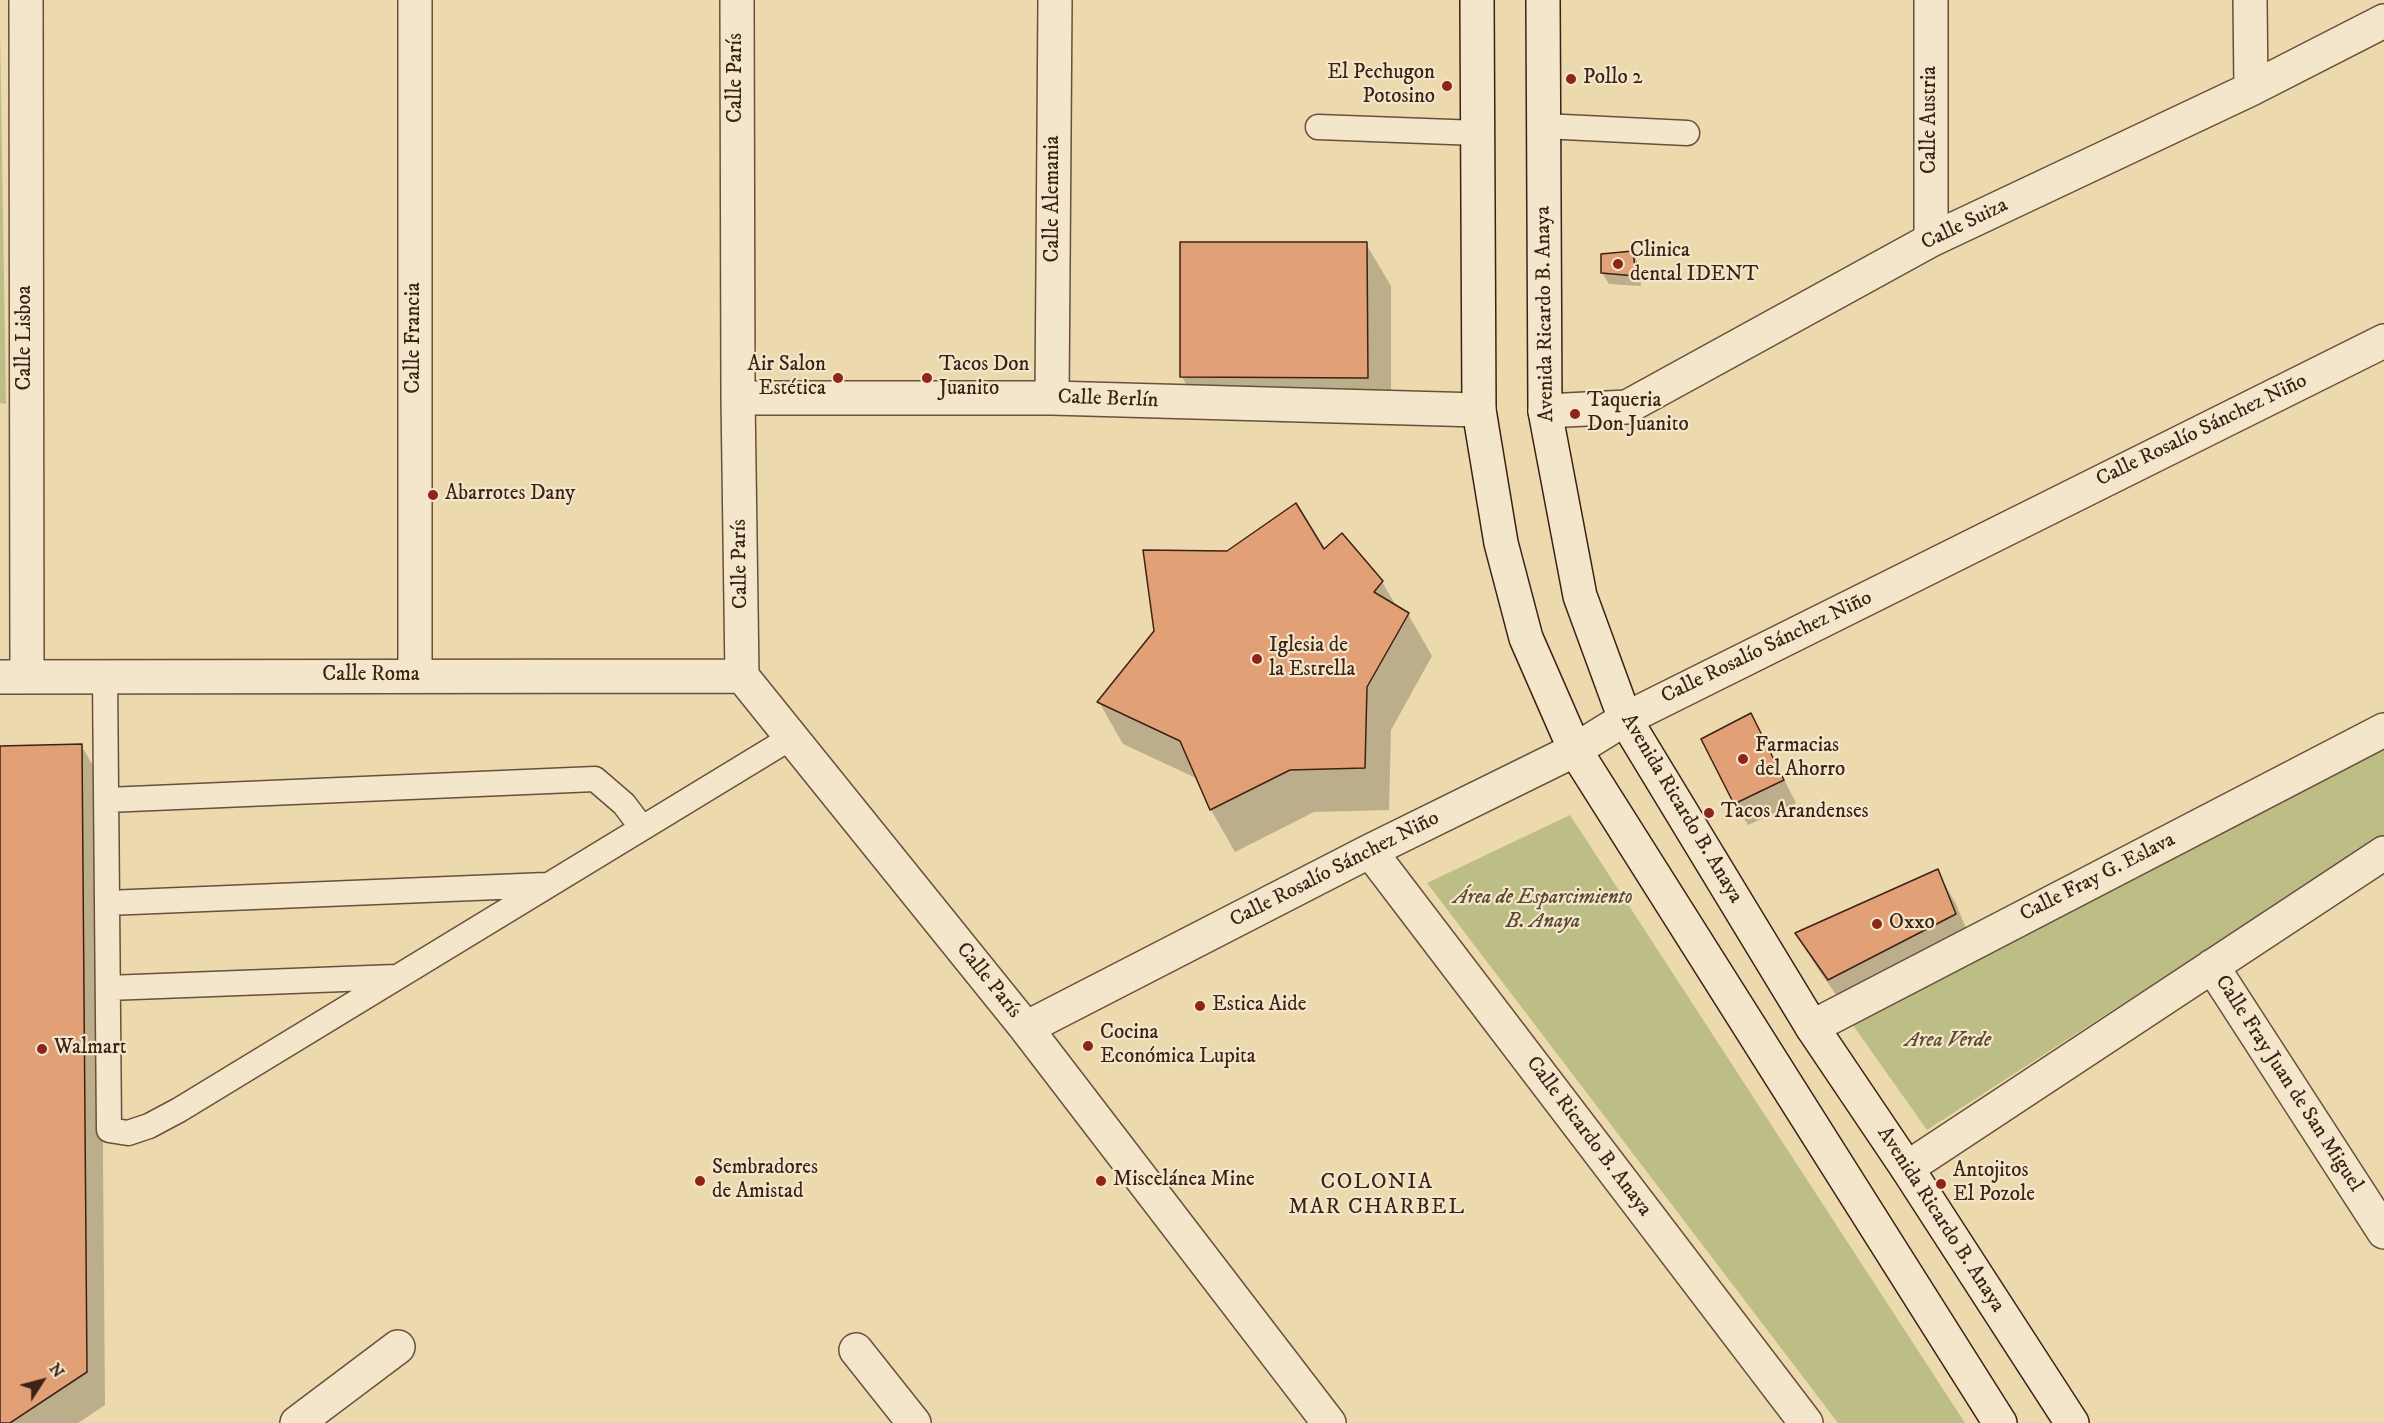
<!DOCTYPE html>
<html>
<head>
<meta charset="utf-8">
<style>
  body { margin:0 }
  #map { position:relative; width:2384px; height:1423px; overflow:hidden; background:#ecd9ae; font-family:"IM FELL DW Pica",serif }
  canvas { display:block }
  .north { position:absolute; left:12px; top:1351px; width:60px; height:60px; -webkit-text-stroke:4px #f3e6ca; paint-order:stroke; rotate:54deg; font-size:16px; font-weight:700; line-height:24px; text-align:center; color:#3d2116 }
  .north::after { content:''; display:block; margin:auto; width:21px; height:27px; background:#3d2116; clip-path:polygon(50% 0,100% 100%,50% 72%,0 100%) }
</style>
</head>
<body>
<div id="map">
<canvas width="2384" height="1423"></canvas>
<div class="north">N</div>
</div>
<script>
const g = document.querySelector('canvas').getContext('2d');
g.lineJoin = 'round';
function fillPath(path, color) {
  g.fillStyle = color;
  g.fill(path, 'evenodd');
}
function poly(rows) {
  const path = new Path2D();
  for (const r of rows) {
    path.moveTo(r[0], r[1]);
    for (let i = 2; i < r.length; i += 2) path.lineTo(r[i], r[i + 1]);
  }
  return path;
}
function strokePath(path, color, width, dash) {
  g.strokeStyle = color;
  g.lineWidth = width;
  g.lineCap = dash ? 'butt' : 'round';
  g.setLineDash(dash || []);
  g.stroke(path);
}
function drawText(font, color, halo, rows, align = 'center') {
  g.font = font + ' "IM FELL DW Pica",serif';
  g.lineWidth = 4.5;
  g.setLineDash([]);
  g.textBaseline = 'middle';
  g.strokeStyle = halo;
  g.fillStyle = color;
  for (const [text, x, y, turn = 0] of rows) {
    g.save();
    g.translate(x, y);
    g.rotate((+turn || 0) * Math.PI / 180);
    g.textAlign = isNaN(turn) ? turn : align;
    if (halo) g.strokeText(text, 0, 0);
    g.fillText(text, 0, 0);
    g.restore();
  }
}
const green = poly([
  [0,29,6,404,0,403],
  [2384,749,2384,835,1927,1130,1850,1021],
  [1570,815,1965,1423,1838,1423,1427,883]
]);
const shadow = poly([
  [1366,244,1391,286,1391,420,1206,419,1182,377],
  [1632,253,1639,264,1641,286,1609,284,1602,273],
  [1324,551,1382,582,1397,607,1408,614,1432,656,1391,730,1389,810,1314,812,1235,852,1211,810,1198,779,1123,744,1099,702],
  [1751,715,1796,803,1748,825,1735,803],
  [81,745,100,778,105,1405,78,1423,0,1423,0,747],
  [1937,871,1956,904,1974,948,1848,1012,1816,966,1797,934]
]);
const building = poly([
  [1180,242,1367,242,1368,378,1180,377,1180,242],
  [1633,251,1636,276,1601,273,1601,254,1633,251],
  [1296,503,1324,549,1342,533,1383,581,1374,592,1409,613,1367,687,1365,768,1290,770,1210,810,1180,741,1097,702,1154,631,1143,550,1227,551,1296,503],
  [1751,713,1784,780,1734,804,1701,739,1751,713],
  [82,744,87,1372,10,1423,0,1423,0,746,82,744],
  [1938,869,1956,914,1828,980,1795,933,1938,869]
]);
const service = poly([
  [1543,126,1687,133],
  [1318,127,1478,133],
  [105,676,109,1130,128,1133,149,1126,179,1110,792,737],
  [107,800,595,779,624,804,642,828],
  [107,903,546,885],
  [108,988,396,977]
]);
const minor = poly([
  [26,0,27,676],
  [737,0,738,398,742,676,1026,1028,1329,1423],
  [2250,0,2251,89],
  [1931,240,1931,0],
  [738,398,1052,398,1479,410],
  [1052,398,1055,0],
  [1545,411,1627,407,1931,240,2251,89,2384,21],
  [415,675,415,0],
  [0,677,742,676],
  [1370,851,1806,1423],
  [2212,966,2384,1232],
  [1812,1027,2384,730],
  [1026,1028,1370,851,1575,750,1625,719,2384,341],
  [1907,1168,2384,853],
  [856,1350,914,1423],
  [297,1423,398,1347]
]);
const secondary = poly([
  [1477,0,1479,410,1501,543,1526,638,1575,750,2000,1423],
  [1543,0,1545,411,1580,596,1625,719,1812,1027,1907,1168,2072,1423]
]);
const markers = [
  [1571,79,6,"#8f2418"],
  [1447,86,6,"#8f2418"],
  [1618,264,6,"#8f2418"],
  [838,378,6,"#8f2418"],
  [927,378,6,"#8f2418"],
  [1575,414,6,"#8f2418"],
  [433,495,6,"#8f2418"],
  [1257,659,6,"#8f2418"],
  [1743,759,6,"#8f2418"],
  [1709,813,6,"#8f2418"],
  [1877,924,6,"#8f2418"],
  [1200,1006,6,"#8f2418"],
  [1088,1046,6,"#8f2418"],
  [42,1049,6,"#8f2418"],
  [700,1181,6,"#8f2418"],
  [1101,1181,6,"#8f2418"],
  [1941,1184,6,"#8f2418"]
];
const poiNames = [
  ["El Pechugon",1435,74,"right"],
  ["Potosino",1435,98,"right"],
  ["Pollo 2",1583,79],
  ["Clinica",1630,252],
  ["dental IDENT",1630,276],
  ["Air Salon",826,366,"right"],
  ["Estética",826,390,"right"],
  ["Tacos Don",939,366],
  ["Juanito",939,390],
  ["Taqueria",1587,402],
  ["Don Juanito",1587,426],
  ["Abarrotes Dany",445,495],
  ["Iglesia de",1269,647],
  ["la Estrella",1269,671],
  ["Farmacias",1755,747],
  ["del Ahorro",1755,771],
  ["Tacos Arandenses",1721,813],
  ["Oxxo",1889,924],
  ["Estica Aide",1212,1006],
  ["Cocina",1100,1034],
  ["Económica Lupita",1100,1058],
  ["Walmart",54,1049],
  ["Sembradores",712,1169],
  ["de Amistad",712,1193],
  ["Antojitos",1953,1172],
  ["El Pozole",1953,1196],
  ["Miscelánea Mine",1113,1181]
];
const streetNames = [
  ["Calle París",737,78,-90],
  ["Calle Austria",1931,120,-90],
  ["Calle Alemania",1054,199,-90],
  ["Calle Suiza",1965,225,-26],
  ["Avenida Ricardo B. Anaya",1546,314,-91],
  ["Calle Lisboa",26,338,-90],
  ["Calle Francia",415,338,-90],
  ["Calle Berlín",1108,400,2],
  ["Calle Rosalío Sánchez Niño",2202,431,-26],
  ["Calle París",741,564,-91],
  ["Calle Rosalío Sánchez Niño",1767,648,-26],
  ["Calle Roma",371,676],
  ["Avenida Ricardo B. Anaya",1681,809,59],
  ["Calle Rosalío Sánchez Niño",1335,870,-27],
  ["Calle Fray G. Eslava",2098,878,-27],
  ["Calle París",988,981,51],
  ["Calle Fray Juan de San Miguel",2288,1084,57],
  ["Calle Ricardo B. Anaya",1588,1137,53],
  ["Avenida Ricardo B. Anaya",1940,1220,57]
];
const parkNames = [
  ["Área de Esparcimiento",1543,899],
  ["B. Anaya",1543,923],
  ["Area Verde",1948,1042]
];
const neighbourhoodNames = [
  ["COLONIA",1377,1183],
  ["MAR CHARBEL",1377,1208]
];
fillPath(green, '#bdbe86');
fillPath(shadow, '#0003');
fillPath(building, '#e2a077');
strokePath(building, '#3d2116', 1.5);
strokePath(service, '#694f3c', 27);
strokePath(minor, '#694f3c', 36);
strokePath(secondary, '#3d2116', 36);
strokePath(service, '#f3e6ca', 24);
strokePath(minor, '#f3e6ca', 33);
strokePath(secondary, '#f3e6ca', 33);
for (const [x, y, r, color] of markers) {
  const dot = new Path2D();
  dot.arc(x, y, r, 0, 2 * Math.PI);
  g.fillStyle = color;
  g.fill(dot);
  strokePath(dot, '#f3e6ca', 2);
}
drawText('21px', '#3d2116', '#f3e6ca', poiNames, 'left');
drawText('21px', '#3d2116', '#f3e6ca', streetNames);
drawText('italic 21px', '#5d4832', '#f3e6ca', parkNames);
g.letterSpacing = '1.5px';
drawText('22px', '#3d2116', '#f3e6ca', neighbourhoodNames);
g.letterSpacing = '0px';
</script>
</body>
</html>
